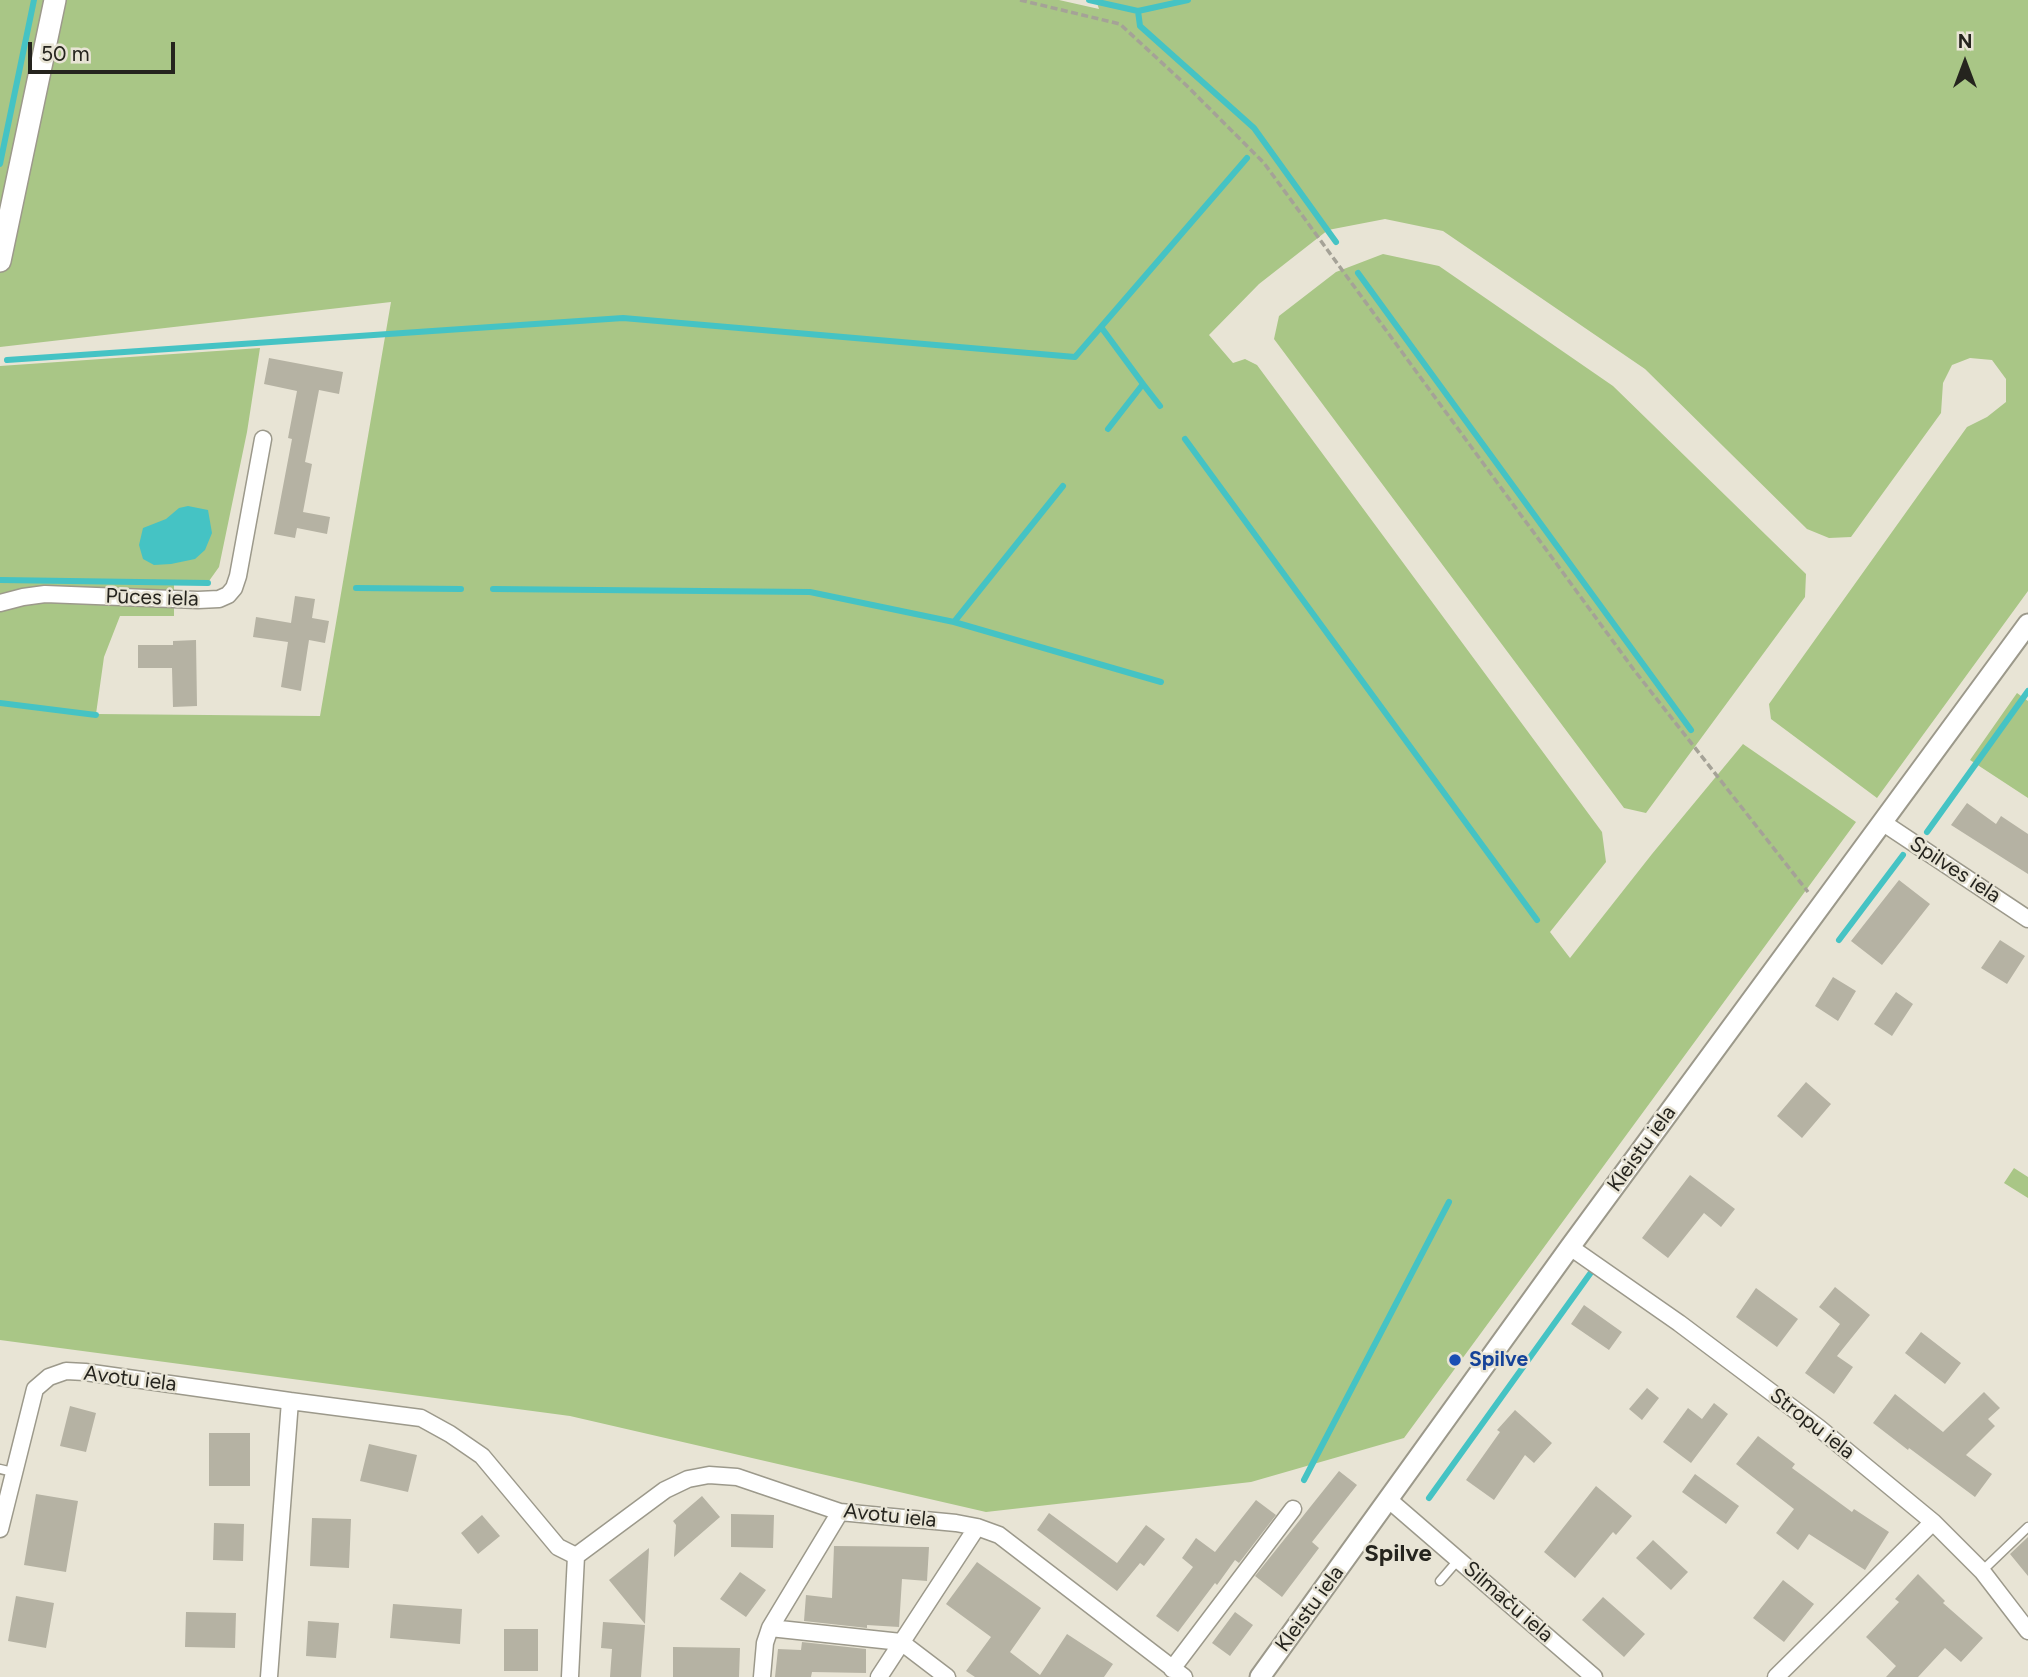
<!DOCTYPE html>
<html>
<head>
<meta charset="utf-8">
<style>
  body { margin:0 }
  #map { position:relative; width:2028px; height:1677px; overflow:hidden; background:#e8e4d5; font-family:Figtree,sans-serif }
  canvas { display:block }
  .north { position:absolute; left:1930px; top:28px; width:70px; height:70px; -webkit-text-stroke:5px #e8e4d5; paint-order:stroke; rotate:0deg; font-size:19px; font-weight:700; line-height:28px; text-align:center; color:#25241e }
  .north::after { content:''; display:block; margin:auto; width:24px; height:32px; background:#25241e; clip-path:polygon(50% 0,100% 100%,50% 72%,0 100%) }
  .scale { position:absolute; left:28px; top:42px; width:147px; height:32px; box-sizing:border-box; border:4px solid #25241e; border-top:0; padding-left:9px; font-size:21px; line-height:24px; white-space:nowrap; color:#25241e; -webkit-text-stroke:5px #e8e4d5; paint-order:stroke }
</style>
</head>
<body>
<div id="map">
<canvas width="2028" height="1677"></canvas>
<div class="north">N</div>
<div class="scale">50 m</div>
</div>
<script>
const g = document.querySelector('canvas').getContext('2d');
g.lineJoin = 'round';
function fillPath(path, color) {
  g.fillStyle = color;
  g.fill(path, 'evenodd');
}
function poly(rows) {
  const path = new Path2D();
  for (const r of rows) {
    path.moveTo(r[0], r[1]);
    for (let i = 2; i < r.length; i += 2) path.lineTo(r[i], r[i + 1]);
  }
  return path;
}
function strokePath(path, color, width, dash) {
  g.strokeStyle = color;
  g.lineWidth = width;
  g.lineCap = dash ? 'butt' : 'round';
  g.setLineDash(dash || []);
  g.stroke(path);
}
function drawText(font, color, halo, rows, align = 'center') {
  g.font = font + ' Figtree,sans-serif';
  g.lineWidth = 5;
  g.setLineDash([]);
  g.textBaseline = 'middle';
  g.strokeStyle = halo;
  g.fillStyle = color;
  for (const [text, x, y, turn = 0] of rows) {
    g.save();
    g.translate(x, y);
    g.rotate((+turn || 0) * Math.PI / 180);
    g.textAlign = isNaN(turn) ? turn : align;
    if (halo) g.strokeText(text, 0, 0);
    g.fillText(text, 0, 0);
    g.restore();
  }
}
const green = poly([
  [0,0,1059,0,1099,9,1096,0,2028,0,2028,591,1877,798,1771,719,1769,704,1967,427,1987,417,2006,402,2006,379,1992,360,1970,358,1952,365,1943,383,1941,413,1851,537,1829,538,1807,529,1645,369,1443,231,1385,219,1328,230,1259,284,1209,335,1233,363,1245,359,1257,365,1602,832,1606,862,1550,932,1570,958,1652,854,1743,744,1856,822,1404,1438,1251,1482,986,1512,570,1416,0,1340,0,366,260,348,247,432,219,567,209,581,174,580,174,616,120,616,104,657,96,714,320,716,391,302,0,347],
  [1383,254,1439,266,1613,386,1806,574,1805,597,1646,813,1624,808,1274,339,1279,316,1336,272],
  [2017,693,2028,701,2028,798,1970,760],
  [2014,1168,2028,1177,2028,1198,2004,1183]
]);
const water = poly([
  [188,506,208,510,212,533,205,550,195,559,171,564,154,565,143,559,139,545,143,528,166,519,179,508]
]);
const stream = poly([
  [1089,0,1138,11,1188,0],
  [1138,11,1140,26,1254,128,1336,242],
  [0,164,34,0],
  [1358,273,1691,730],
  [1101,327,1143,384,1108,429],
  [7,360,623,318,1075,357,1247,158],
  [1143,384,1160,406],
  [1185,439,1537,920],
  [0,580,208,583],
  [356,588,461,589],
  [493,589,810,592,954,622,1063,486],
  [954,622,1161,682],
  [0,703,96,715],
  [1927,832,2028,691],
  [1839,940,1903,855],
  [1304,1480,1449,1202],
  [1429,1498,1592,1271]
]);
const building = poly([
  [269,358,343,372,339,394,319,390,305,462,312,464,303,512,330,517,327,534,297,528,295,538,274,534,292,439,288,438,297,391,264,384],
  [295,596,315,599,312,618,329,621,325,643,309,640,301,691,281,687,288,642,253,637,256,617,291,623],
  [196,640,197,706,173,707,172,668,138,668,138,645,173,645,173,641],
  [1967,803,1996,824,2001,816,2028,834,2028,874,1951,825],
  [1899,880,1930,904,1882,965,1851,941],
  [2000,940,2025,956,2007,984,1981,968],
  [1833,977,1856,991,1838,1021,1815,1006],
  [1896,992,1913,1004,1892,1036,1874,1024],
  [1806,1082,1831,1104,1802,1138,1777,1116],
  [1690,1175,1735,1209,1721,1227,1704,1213,1668,1258,1642,1238],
  [1835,1287,1870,1315,1837,1356,1853,1367,1834,1394,1805,1373,1840,1324,1819,1307],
  [1756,1288,1798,1319,1777,1347,1736,1317],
  [1584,1305,1622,1332,1609,1350,1571,1324],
  [1921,1332,1961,1363,1945,1384,1905,1353],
  [1647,1388,1659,1398,1642,1420,1629,1409],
  [1984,1392,2000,1408,1988,1419,1995,1426,1966,1455,1992,1474,1975,1497,1909,1448,1908,1450,1873,1423,1895,1394,1943,1432],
  [1714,1403,1728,1414,1691,1463,1663,1442,1688,1408,1702,1419],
  [70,1406,96,1413,86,1452,60,1446],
  [1515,1410,1552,1443,1534,1463,1525,1455,1494,1500,1466,1480,1500,1432,1497,1430],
  [209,1433,250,1433,250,1486,209,1486],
  [1758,1436,1795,1464,1792,1468,1852,1512,1854,1509,1889,1532,1865,1570,1809,1534,1798,1550,1776,1533,1794,1509,1736,1464],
  [369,1444,417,1455,408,1492,360,1481],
  [1339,1471,1357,1485,1312,1542,1319,1548,1282,1597,1255,1576],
  [1695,1474,1739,1506,1726,1524,1682,1492],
  [1596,1486,1632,1516,1616,1535,1613,1532,1575,1578,1544,1552],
  [36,1494,78,1501,66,1572,24,1565],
  [702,1496,720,1517,674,1557,676,1525,673,1521],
  [1256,1500,1276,1515,1239,1563,1235,1560,1217,1585,1215,1583,1178,1632,1156,1616,1193,1567,1182,1558,1196,1538,1215,1552],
  [1049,1513,1117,1563,1146,1525,1165,1539,1144,1566,1140,1563,1117,1591,1037,1530],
  [731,1514,774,1515,773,1548,731,1547],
  [482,1515,500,1536,478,1554,461,1533],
  [312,1518,351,1519,349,1568,310,1566],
  [214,1523,244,1524,243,1561,213,1560],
  [2028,1537,2028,1576,2010,1554],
  [1653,1540,1688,1572,1671,1590,1636,1558],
  [834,1546,929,1547,927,1581,902,1579,899,1627,867,1625,867,1628,804,1621,806,1595,832,1598],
  [649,1548,645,1624,609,1580],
  [977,1562,1041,1608,1010,1652,1040,1675,1067,1634,1113,1664,1104,1677,975,1677,966,1671,991,1637,946,1604],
  [740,1572,766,1590,746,1617,720,1599],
  [1918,1574,1945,1601,1943,1603,1983,1638,1961,1662,1945,1648,1918,1677,1886,1677,1896,1666,1866,1637,1899,1602,1895,1599],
  [1783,1580,1814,1604,1784,1642,1753,1618],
  [16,1596,54,1603,46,1648,8,1641],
  [1603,1597,1645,1634,1624,1657,1582,1620],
  [393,1604,462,1609,460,1644,390,1638],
  [186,1612,236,1613,235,1648,185,1647],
  [1235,1612,1253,1625,1230,1656,1212,1643],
  [308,1621,339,1623,336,1658,306,1656],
  [603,1622,645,1625,641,1677,610,1677,612,1649,601,1648],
  [504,1629,538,1629,538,1671,504,1671],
  [802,1642,866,1649,866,1673,812,1672,811,1677,775,1677,778,1649,801,1650],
  [673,1647,740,1648,739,1677,673,1677]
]);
const path = poly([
  [1020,0,1120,24,1186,85,1264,163,1634,670,1808,892]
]);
const service = poly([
  [0,1469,13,1472],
  [1982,1571,2028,1527],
  [1440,1581,1459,1559]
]);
const minor = poly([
  [0,603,23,597,45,594,198,600,219,599,228,595,234,588,238,576,263,439],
  [1882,822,2028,919],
  [1570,1247,1679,1323,1819,1428,1933,1522,1982,1571,2028,1631],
  [1389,1500,1594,1677],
  [0,1529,35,1389,49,1377,66,1371,85,1372,290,1401],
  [770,1628,840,1512],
  [1172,1669,1293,1509],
  [269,1677,290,1401,421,1418,450,1434,482,1456,558,1547,576,1556],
  [570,1677,576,1556,665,1490,688,1479,709,1475,737,1477,840,1512,956,1523,977,1527,999,1535,1184,1677],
  [762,1677,765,1643,770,1628,901,1642,947,1677],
  [879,1677,977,1527],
  [1776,1677,1933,1522]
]);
const tertiary = poly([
  [1260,1677,1570,1247,2028,624]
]);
const secondary = poly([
  [0,261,55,0]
]);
const markers = [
  [1455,1360,7,"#1a4fb4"]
];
const streetNames = [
  ["Pūces iela",152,598,2],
  ["Spilves iela",1955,870,33],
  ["Kleistu iela",1642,1149,-54],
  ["Avotu iela",130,1379,7],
  ["Stropu iela",1812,1424,38],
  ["Avotu iela",890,1516,6],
  ["Silmaču iela",1508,1602,41],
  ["Kleistu iela",1310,1609,-54]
];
const transitNames = [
  ["Spilve",1469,1360]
];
const quarterNames = [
  ["Spilve",1398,1554]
];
fillPath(green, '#a9c686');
fillPath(water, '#45c3c4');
strokePath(stream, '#45c3c4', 6);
fillPath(building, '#b5b2a3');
strokePath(service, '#9c998b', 11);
strokePath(minor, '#9c998b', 19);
strokePath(tertiary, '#9c998b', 23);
strokePath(secondary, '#9c998b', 24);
strokePath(path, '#a5a297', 3.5, [7, 3.5]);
strokePath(service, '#fff', 8);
strokePath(minor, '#fff', 16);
strokePath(tertiary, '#fff', 19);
strokePath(secondary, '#fff', 21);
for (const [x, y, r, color] of markers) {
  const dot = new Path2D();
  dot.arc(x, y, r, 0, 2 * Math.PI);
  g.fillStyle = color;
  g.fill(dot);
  strokePath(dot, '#e8e4d5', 2.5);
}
drawText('21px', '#25241e', '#e8e4d5', streetNames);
drawText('bold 21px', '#164399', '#e8e4d5', transitNames, 'left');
drawText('bold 24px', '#25241e', '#e8e4d5', quarterNames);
</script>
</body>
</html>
